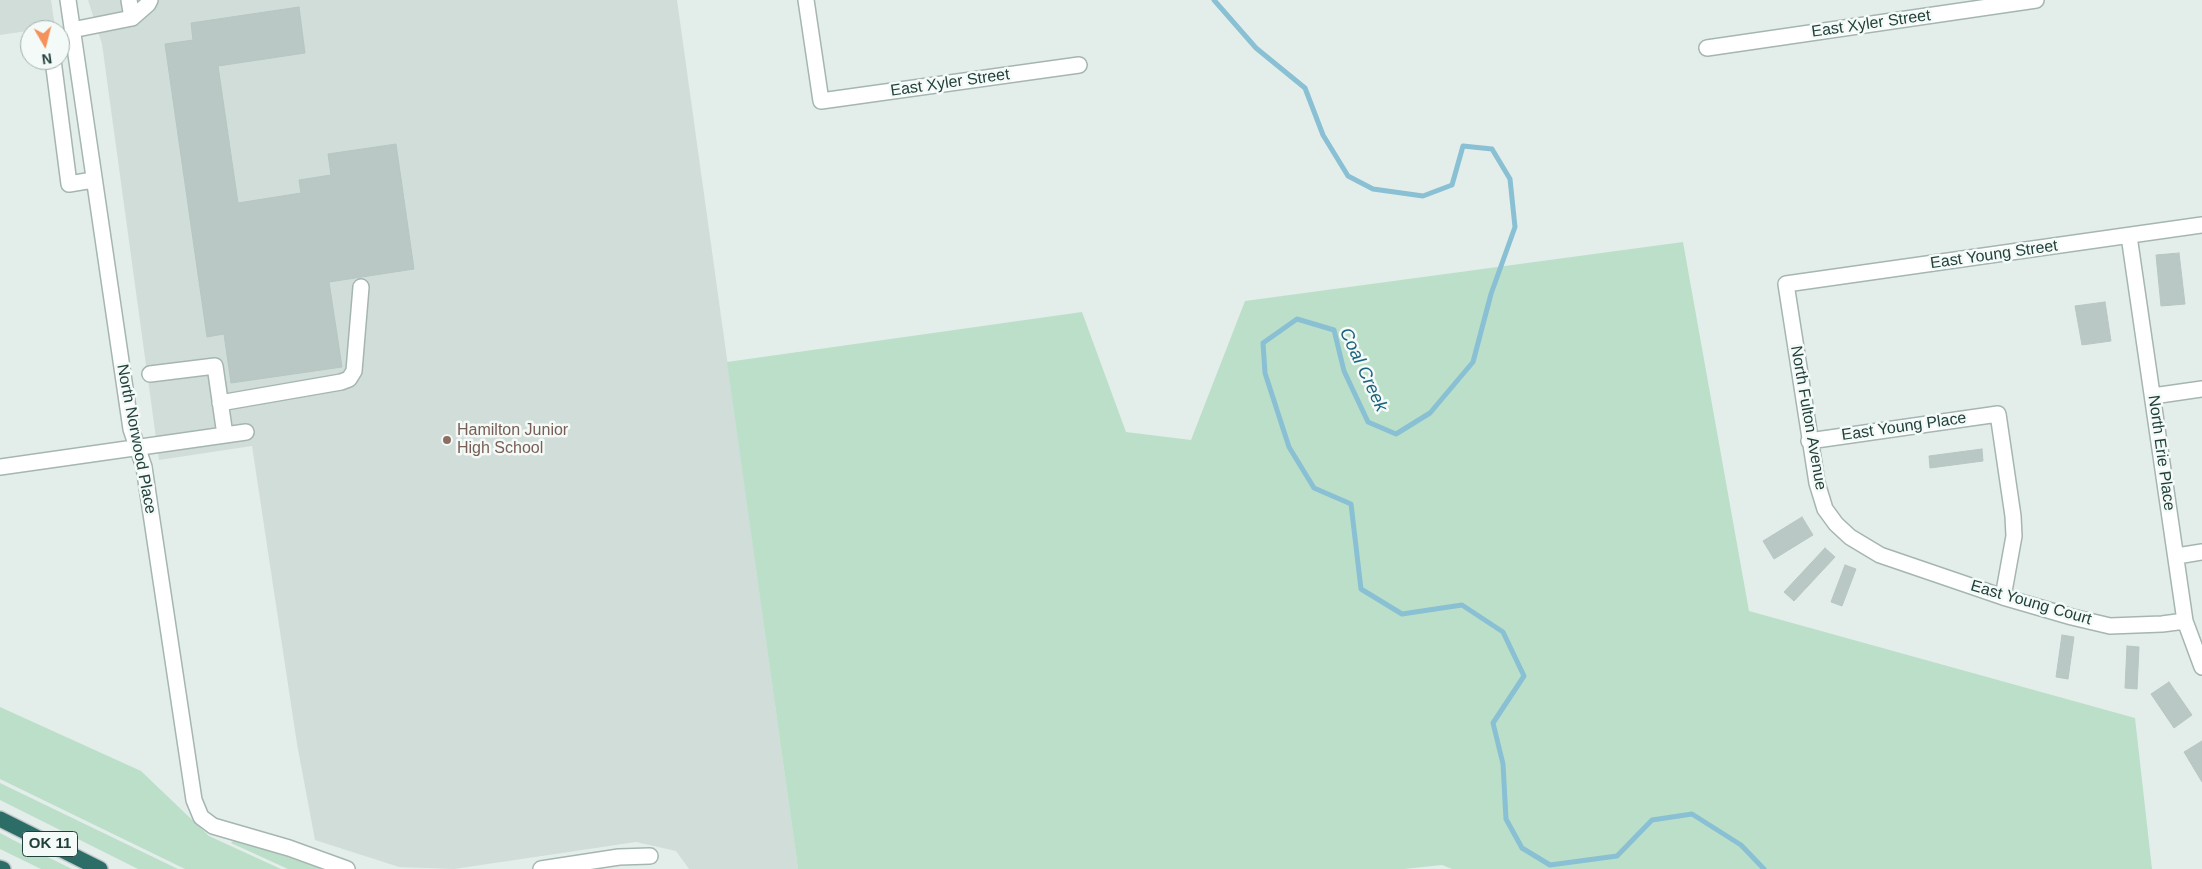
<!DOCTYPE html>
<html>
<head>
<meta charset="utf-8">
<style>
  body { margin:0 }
  #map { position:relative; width:2202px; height:869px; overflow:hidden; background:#e3eeea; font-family:Arial,sans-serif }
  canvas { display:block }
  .north { position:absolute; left:20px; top:20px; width:50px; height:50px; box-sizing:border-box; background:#f4faf8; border:1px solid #a0b0ac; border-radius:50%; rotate:172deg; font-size:14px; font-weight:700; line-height:20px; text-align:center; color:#22403b }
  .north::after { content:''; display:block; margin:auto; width:18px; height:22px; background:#f5915a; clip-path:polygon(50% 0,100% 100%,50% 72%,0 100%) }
</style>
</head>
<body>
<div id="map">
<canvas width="2202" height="869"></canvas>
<div class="north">N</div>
</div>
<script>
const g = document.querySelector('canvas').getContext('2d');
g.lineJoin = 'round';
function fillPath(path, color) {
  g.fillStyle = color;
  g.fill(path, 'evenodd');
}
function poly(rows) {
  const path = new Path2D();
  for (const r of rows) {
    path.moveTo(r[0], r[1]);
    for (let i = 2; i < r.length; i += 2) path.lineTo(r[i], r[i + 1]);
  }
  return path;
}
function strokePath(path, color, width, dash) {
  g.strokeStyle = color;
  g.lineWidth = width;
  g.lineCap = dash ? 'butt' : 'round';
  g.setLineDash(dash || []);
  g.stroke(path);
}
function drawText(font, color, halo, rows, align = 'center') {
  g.font = font + ' Arial,sans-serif';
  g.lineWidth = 5;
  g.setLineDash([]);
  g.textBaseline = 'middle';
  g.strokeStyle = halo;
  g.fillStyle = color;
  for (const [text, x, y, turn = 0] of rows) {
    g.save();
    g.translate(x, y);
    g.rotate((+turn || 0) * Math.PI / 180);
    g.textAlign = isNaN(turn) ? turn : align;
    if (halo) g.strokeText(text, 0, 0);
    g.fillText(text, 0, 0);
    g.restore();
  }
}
const built = poly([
  [0,0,51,0,55,27,0,35],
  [88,0,677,0,798,869,689,869,676,851,636,842,454,869,399,867,315,840,297,744,252,446,159,460,102,44]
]);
const green = poly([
  [1683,242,1749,611,2135,718,2152,869,1452,869,1442,865,1404,869,798,869,727,362,1082,312,1126,432,1191,440,1245,301],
  [0,707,141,771,209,836,281,869,185,869,0,779],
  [0,783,31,798,178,869,138,869,0,800],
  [0,833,21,844,72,869,41,869,0,849],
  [235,839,323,869,288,869,231,843]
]);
const stream = poly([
  [1214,0,1256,48,1305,88,1323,135,1348,176,1373,189,1423,196,1452,185,1463,146,1492,149,1510,179,1515,227,1491,294,1473,362,1430,413,1396,434,1368,422,1344,371,1334,330,1297,319,1263,343,1265,373,1289,447,1314,488,1351,504,1361,589,1402,614,1462,605,1503,632,1524,676,1493,723,1503,764,1506,819,1522,848,1550,865,1617,856,1652,820,1692,814,1741,845,1764,869]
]);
const building = poly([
  [299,7,305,53,218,66,238,203,301,193,299,180,331,175,328,154,396,144,414,269,329,282,342,367,231,383,224,334,207,337,165,44,193,40,191,23,299,7],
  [2179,253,2185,304,2161,306,2156,255,2179,253],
  [2105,302,2111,341,2082,345,2075,306,2105,302],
  [1982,449,1983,461,1930,468,1929,456,1982,449],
  [1802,517,1813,535,1774,559,1763,541,1802,517],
  [1825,548,1835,557,1794,601,1784,592,1825,548],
  [1845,565,1856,569,1842,606,1831,602,1845,565],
  [2062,635,2074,637,2068,679,2056,677,2062,635],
  [2127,646,2139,647,2137,689,2125,688,2127,646],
  [2169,682,2192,715,2174,728,2151,694,2169,682],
  [2202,741,2202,782,2184,752,2202,741]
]);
const minor = poly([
  [68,0,131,429,144,467,194,800,201,817,213,826,289,848,347,869],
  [129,0,132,18],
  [806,0,821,101,1079,65],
  [72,30,132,18,148,4,150,0],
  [1707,48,2036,0],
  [53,60,69,184,93,180],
  [2129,236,2185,621,2202,667],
  [150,374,215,366,225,435],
  [2153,396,2202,389],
  [220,403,341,382,349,379,354,371,361,287],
  [1809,441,1998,414,2013,516,2014,536,2003,597],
  [0,467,246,432],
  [2177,556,2202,552],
  [2185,621,2162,624,2110,626,2072,617,2003,597,1880,555,1850,537,1836,524,1825,509,1817,483,1786,284,2202,225],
  [541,869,619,857,650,856]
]);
const highway = poly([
  [0,819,100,869],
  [0,868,3,869]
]);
const markers = [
  [447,440,5,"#8d6e63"]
];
const shields = [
  [50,844,55]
];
const shieldNames = [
  ["OK 11",50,844]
];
const streetNames = [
  ["East Xyler Street",1871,24,-8],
  ["East Xyler Street",950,83,-8],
  ["East Young Street",1994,255,-8],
  ["North Fulton Avenue",1808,418,80],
  ["East Young Place",1904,427,-8],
  ["North Norwood Place",136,439,79],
  ["North Erie Place",2161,453,82],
  ["East Young Court",2031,603,16]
];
const educationNames = [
  ["Hamilton Junior",457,431],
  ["High School",457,449]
];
const waterNames = [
  ["Coal Creek",1363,370,65]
];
fillPath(built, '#d1ddd9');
fillPath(green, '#bcdfc9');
strokePath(stream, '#8ac0d4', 5);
fillPath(building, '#b9c8c4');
strokePath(building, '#b6c7c2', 1);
strokePath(minor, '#a5b6b2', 18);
strokePath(highway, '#c1cac8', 18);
strokePath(minor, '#fff', 15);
strokePath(highway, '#2d6d67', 15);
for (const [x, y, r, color] of markers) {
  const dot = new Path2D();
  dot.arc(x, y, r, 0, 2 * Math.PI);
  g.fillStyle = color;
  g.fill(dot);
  strokePath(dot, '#f4faf8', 2);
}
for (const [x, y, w] of shields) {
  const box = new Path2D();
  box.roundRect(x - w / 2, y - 12.5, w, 25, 4);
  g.fillStyle = '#f4faf8';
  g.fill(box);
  strokePath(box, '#22403b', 1);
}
drawText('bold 15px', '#22403b', null, shieldNames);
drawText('16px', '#22403b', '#f4faf8', streetNames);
drawText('16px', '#785e54', '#f4faf8', educationNames, 'left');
drawText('italic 18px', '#1a627e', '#f4faf8', waterNames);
</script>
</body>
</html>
